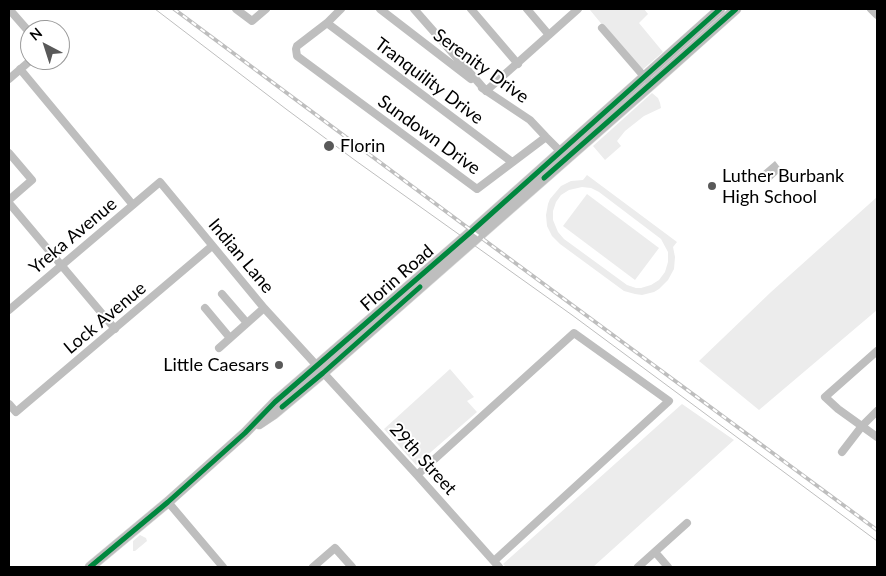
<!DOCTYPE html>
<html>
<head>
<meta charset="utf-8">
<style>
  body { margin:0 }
  #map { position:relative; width:886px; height:576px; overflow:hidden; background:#fff; font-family:Lato,sans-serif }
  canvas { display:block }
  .frame { position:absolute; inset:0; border:10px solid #000; pointer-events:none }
  .north { position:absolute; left:20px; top:20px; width:50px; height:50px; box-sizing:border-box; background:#fff; border:1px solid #999; border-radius:50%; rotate:320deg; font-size:14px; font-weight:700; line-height:20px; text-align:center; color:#000 }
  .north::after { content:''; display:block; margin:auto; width:18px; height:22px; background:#595959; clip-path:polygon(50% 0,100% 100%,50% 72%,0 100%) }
</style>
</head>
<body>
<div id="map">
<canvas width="886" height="576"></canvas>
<div class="frame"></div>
<div class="north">N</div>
</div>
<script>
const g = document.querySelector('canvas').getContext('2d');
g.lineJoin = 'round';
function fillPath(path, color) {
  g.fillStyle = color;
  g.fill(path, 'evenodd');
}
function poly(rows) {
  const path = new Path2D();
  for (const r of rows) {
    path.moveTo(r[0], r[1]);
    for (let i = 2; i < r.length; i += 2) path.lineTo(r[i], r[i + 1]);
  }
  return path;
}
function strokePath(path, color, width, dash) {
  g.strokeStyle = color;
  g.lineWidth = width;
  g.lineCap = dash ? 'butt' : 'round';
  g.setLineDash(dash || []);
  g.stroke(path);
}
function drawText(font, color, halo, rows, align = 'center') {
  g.font = font + ' Lato,sans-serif';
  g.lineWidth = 4;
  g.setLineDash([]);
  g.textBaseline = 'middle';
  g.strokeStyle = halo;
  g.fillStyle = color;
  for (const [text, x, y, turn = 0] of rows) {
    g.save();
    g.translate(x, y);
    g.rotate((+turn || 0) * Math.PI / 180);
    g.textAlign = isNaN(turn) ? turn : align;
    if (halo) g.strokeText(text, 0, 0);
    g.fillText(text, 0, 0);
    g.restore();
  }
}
const green = poly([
  [591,9,644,9,648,14,639,23,663,52,642,70,637,67,590,10],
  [652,93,658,98,660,103,661,108,644,116,625,131,617,141,621,146,605,160,593,146],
  [587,175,677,242,673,247,675,257,674,269,668,280,659,289,654,292,642,295,635,294,624,291,560,244,552,236,547,226,546,215,548,204,550,199,561,186,571,181,583,180],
  [582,187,591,188,599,192,661,239,668,252,668,262,665,272,659,280,651,285,641,288,636,288,627,285,564,239,558,232,553,220,553,211,556,202,561,195,569,190],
  [587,194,659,248,635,280,563,226],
  [877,197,877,310,759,410,699,361,771,292],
  [450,369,474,397,467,401,477,412,416,465,384,429],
  [682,404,734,440,593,567,506,567,503,564],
  [140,535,146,538,147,541,135,551,133,551,133,541]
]);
const water = poly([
  [775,161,782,170,769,182,761,173]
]);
const minor = poly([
  [9,9,30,33],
  [236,9,252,21,266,9],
  [341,9,327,23,297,46,296,49,297,56,477,189,546,137],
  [380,9,471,79],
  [414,9,486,91,578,9],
  [471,9,518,64],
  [527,9,549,35],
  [871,9,877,15],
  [327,23,512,162],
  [602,28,641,73,647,79],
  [20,69,133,205],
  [9,79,31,60],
  [482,88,530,120,546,137,561,152],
  [9,153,32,180,9,200],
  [9,203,115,329],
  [222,294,247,323],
  [205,308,230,338],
  [9,310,160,182,264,308,417,475,499,567],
  [219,348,264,308],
  [877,351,825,397,838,409,877,437],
  [9,404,16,412,212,246],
  [842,452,862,426,877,411],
  [417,475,574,333,669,401,494,561],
  [168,502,223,567],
  [655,552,668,567],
  [313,567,335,548,352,567],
  [638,567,687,523]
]);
const major = poly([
  [259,424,274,414,323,373,652,84,736,9],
  [90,567,168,502,245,433,275,402,472,231,720,9]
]);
const tram = poly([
  [155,9,286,109,356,161,572,315,877,541]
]);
const rail = poly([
  [174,9,495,248,877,530]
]);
const cycleway = poly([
  [544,178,736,9],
  [282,407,323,373,420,287],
  [90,567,168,502,245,433,275,402,472,231,720,9]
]);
const markers = [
  [329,146,6,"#595959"],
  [712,186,5,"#595959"],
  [279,365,5,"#595959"]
];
const streetNames = [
  ["Serenity Drive",481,66,36],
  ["Tranquility Drive",429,81,37],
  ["Sundown Drive",429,135,36],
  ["Yreka Avenue",73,236,-40],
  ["Indian Lane",241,256,50],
  ["Florin Road",397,278,-41],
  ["Lock Avenue",105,318,-40],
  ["29th Street",423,459,48]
];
const poiNames = [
  ["Florin",340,146],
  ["Luther Burbank",722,176],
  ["High School",722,197],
  ["Little Caesars",269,365,"right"]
];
fillPath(green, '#ececec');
fillPath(water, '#bfbfbf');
strokePath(major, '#dbdbdb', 11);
strokePath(minor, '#bebebe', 8);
strokePath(major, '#bebebe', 10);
strokePath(tram, '#bebebe', 1);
strokePath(rail, '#bebebe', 4);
strokePath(rail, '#fff', 2, [5.5]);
strokePath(cycleway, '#00873e', 5);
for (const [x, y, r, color] of markers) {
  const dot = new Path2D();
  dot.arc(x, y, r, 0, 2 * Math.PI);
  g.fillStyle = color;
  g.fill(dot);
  strokePath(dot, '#fff', 2);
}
drawText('18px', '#000', '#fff', streetNames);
drawText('18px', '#000', '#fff', poiNames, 'left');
</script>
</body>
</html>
